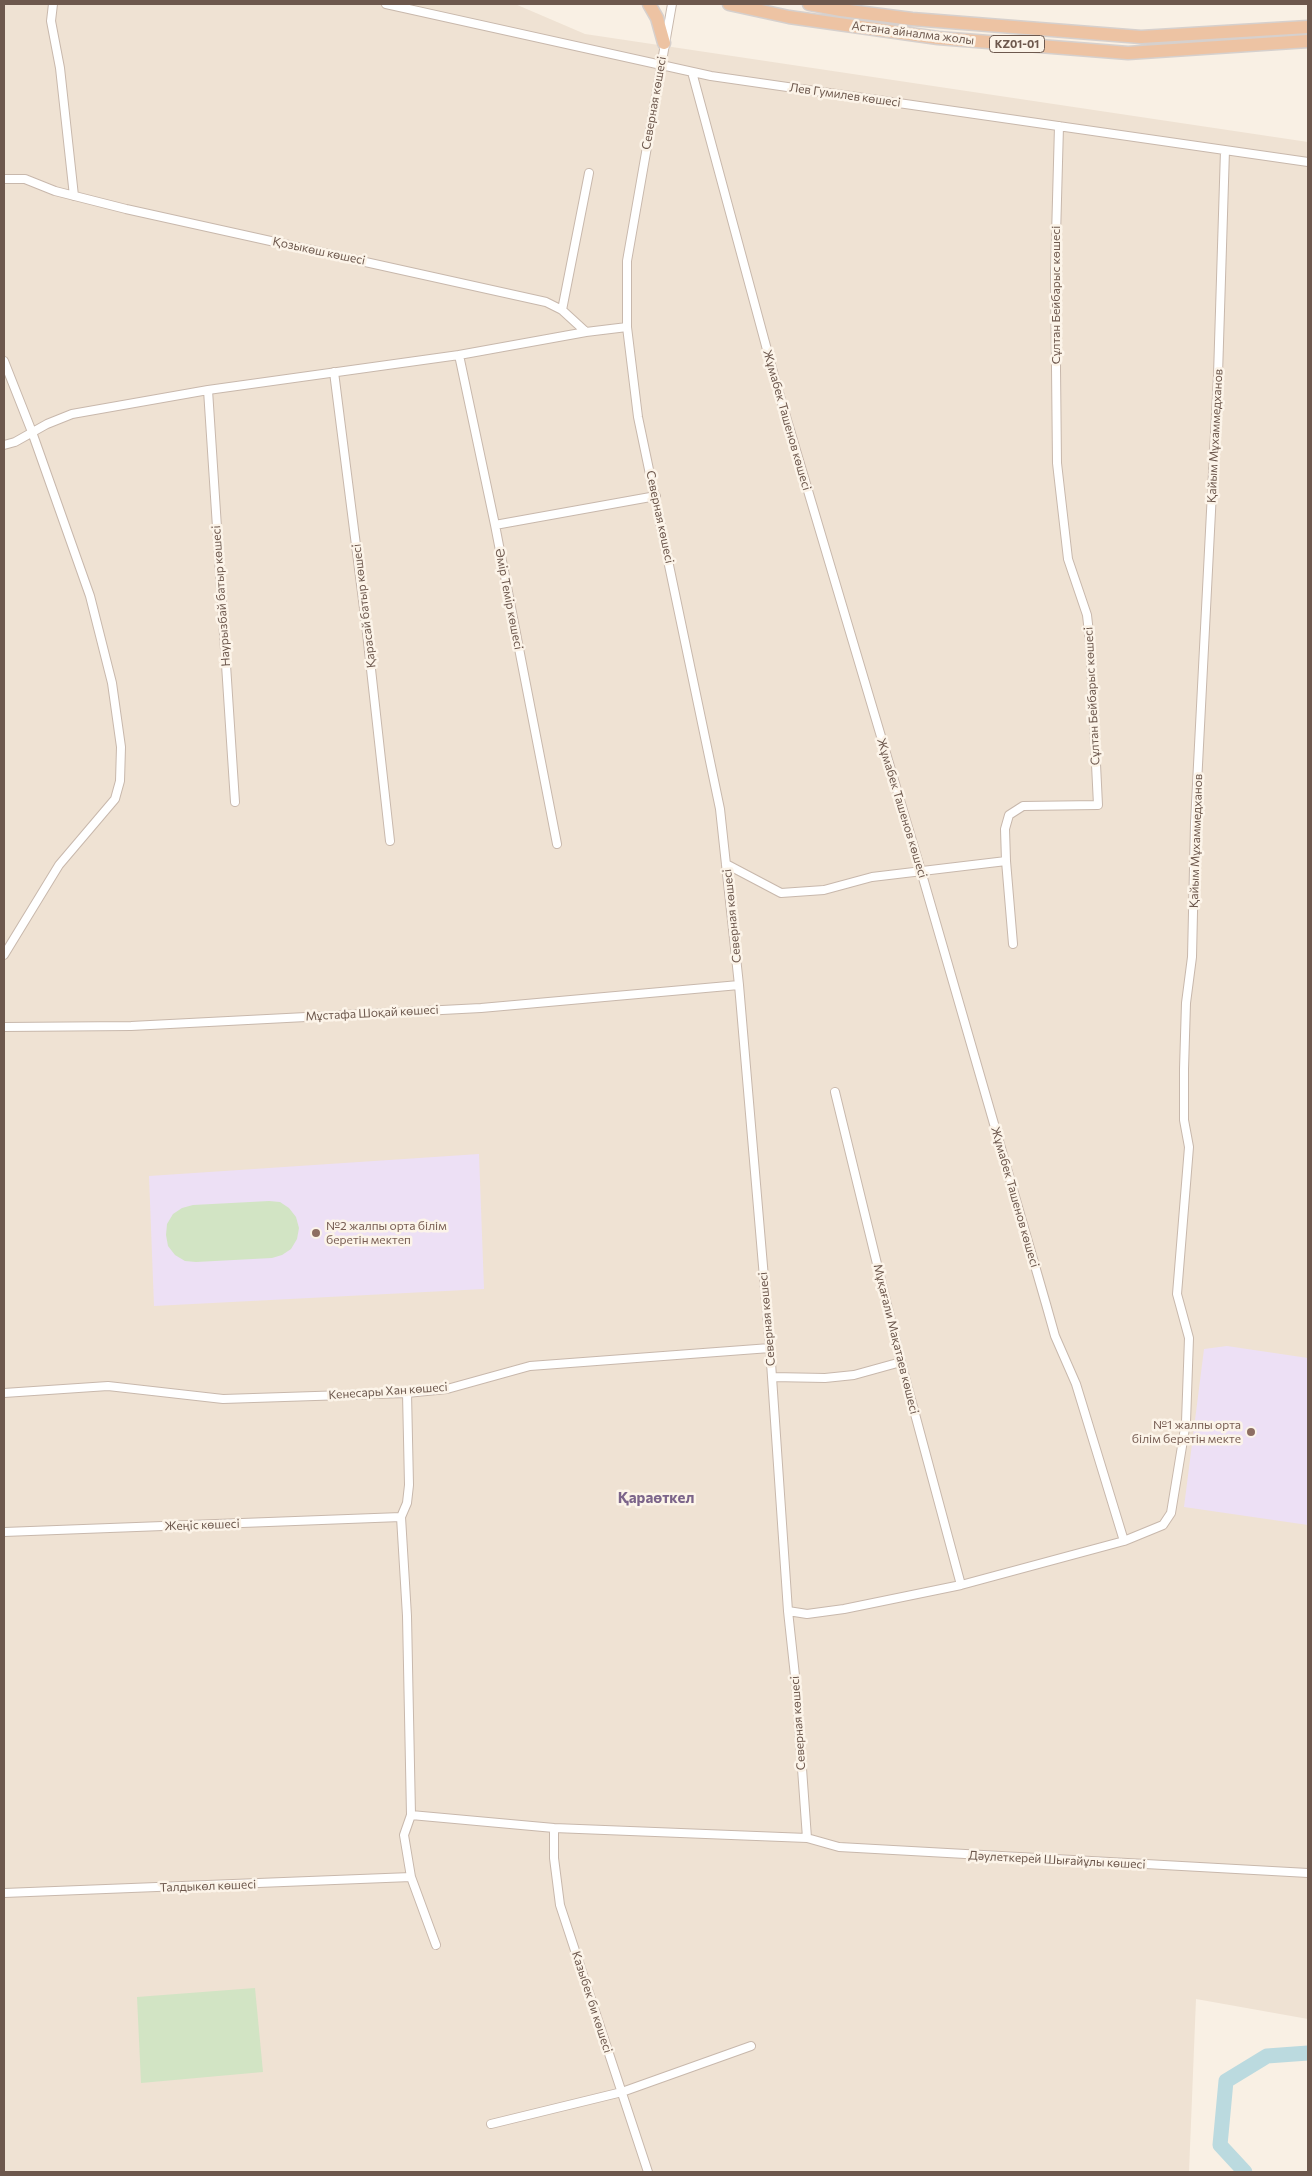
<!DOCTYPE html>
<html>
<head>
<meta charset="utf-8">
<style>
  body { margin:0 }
  #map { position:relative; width:1312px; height:2176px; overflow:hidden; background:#f9f0e4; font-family:Commissioner,sans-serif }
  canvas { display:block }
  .frame { position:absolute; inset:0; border:5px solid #6d584d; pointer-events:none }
</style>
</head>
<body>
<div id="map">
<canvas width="1312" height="2176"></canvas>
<div class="frame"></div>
</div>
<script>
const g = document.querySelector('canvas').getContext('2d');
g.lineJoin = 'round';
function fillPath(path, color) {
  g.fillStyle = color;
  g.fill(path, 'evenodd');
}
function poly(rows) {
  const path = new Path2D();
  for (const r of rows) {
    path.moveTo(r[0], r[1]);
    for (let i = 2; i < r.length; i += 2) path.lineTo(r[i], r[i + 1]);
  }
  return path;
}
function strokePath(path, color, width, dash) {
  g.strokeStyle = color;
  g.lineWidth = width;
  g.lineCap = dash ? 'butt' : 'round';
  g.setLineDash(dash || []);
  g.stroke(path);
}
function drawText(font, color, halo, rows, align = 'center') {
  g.font = font + ' Commissioner,sans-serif';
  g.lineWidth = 5;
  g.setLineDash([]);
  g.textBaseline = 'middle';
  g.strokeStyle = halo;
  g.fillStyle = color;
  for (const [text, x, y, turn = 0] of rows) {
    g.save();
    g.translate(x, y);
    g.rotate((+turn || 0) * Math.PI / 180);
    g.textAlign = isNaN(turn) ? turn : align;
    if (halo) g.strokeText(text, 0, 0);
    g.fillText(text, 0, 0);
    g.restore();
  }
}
const residential = poly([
  [4,4,515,4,585,34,1308,142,1308,2019,1196,1999,1189,2172,4,2172]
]);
const education = poly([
  [479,1154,484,1289,154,1306,149,1176],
  [1227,1346,1308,1358,1308,1525,1184,1507,1204,1349]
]);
const green = poly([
  [269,1201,280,1202,289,1208,296,1217,299,1228,297,1239,291,1249,282,1255,272,1258,196,1262,185,1261,175,1255,168,1246,166,1235,167,1224,173,1214,182,1208,193,1205],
  [255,1988,263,2072,141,2083,137,1997]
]);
const river = poly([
  [1245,2172,1220,2145,1226,2081,1267,2056,1308,2053]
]);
const minor = poly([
  [53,4,51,21,60,68,74,196],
  [386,4,711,76,1308,162],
  [672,4,627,261,627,327,638,417,720,809,739,985,770,1348,788,1611,796,1685,807,1838],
  [692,72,776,383,921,871,1046,1304,1055,1336,1076,1384,1124,1541],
  [4,179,25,179,55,191,126,209,546,302,562,310,586,332,627,327],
  [562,310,589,173],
  [459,355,495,525,557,844],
  [4,361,32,432,90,596,112,683,121,747,120,781,115,799,59,865,4,955],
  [334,372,366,624,390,841],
  [208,390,235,802],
  [4,445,15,442,47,424,72,414,208,390,459,355,586,332],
  [495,525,656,496],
  [1006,861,1013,944],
  [726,864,781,893,824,890,872,877,1006,861,1005,829,1009,815,1023,806,1098,805,1090,642,1087,615,1068,559,1057,463,1055,273,1059,126],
  [4,1027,131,1026,481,1008,739,985],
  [835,1092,901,1362,961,1585],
  [772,1377,825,1378,854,1375,901,1362],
  [4,1393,108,1386,223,1399,407,1393,447,1389,530,1366,770,1348],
  [407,1393,409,1485,407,1503,401,1517,407,1616,411,1815,404,1835,411,1877,436,1945],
  [4,1532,401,1517],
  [788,1611,807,1614,844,1609,961,1585,1124,1541,1163,1525,1171,1513,1186,1422,1189,1338,1177,1294,1189,1147,1184,1120,1184,1069,1186,1003,1192,957,1195,823,1218,375,1225,150],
  [411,1815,554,1828,807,1838,839,1847,1308,1873],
  [554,1828,554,1858,560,1905,648,2172],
  [4,1893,411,1877],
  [491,2124,622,2092,751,2046]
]);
const trunk = poly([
  [649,4,657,18,664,43],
  [729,4,789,17,938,38,1128,53,1308,41],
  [809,4,841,10,912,19,1141,37,1308,27]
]);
const markers = [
  [316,1233,5,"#8d6e63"],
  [1251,1432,5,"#8d6e63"]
];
const shields = [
  [1017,44,55]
];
const shieldNames = [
  ["KZ01-01",1017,44]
];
const streetNames = [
  ["Астана айналма жолы",913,33,7],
  ["Лев Гумилев көшесі",845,95,8],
  ["Северная көшесі",654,103,-80],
  ["Қозыкөш көшесі",319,251,12],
  ["Сұлтан Бейбарыс көшесі",1056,295,-90],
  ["Жұмабек Ташенов көшесі",787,420,74],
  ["Қайым Мұхаммедханов",1215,436,-87],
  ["Северная көшесі",660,517,78],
  ["Наурызбай батыр көшесі",221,596,-94],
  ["Әмір Темір көшесі",509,599,79],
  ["Қарасай батыр көшесі",364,606,-97],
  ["Сұлтан Бейбарыс көшесі",1092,696,-93],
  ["Жұмабек Ташенов көшесі",902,808,73],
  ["Қайым Мұхаммедханов",1196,841,-88],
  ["Северная көшесі",732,916,-96],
  ["Мұстафа Шоқай көшесі",372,1013,-3],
  ["Жұмабек Ташенов көшесі",1015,1197,74],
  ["Северная көшесі",767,1319,-95],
  ["Мұқағали Мақатаев көшесі",896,1339,76],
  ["Кенесары Хан көшесі",388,1391,-4],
  ["Жеңіс көшесі",202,1525,-2],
  ["Северная көшесі",798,1723,-94],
  ["Дәулеткерей Шығайұлы көшесі",1057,1860,3],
  ["Талдыкөл көшесі",208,1886,-2],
  ["Казыбек би көшесі",592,2002,72]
];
const educationNames = [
  ["№2 жалпы орта білім",326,1226],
  ["беретін мектеп",326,1240],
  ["№1 жалпы орта",1241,1425,"right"],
  ["білім беретін мекте",1241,1439,"right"]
];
const quarterNames = [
  ["Қараөткел",656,1498]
];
fillPath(residential, '#efe2d3');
fillPath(education, '#ede0f5');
fillPath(green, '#d2e4c4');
strokePath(river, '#bbdadf', 15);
strokePath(minor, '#c8b8ac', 10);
strokePath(trunk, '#d6d0cd', 15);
strokePath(minor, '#fff', 8);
strokePath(trunk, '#edc3a3', 12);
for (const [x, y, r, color] of markers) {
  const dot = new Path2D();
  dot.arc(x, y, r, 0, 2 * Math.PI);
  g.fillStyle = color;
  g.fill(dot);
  strokePath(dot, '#fcf4e9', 2);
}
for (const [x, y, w] of shields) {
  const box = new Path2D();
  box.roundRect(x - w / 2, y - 8.5, w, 17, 4);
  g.fillStyle = '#fcf4e9';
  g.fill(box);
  strokePath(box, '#6d584d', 1);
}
drawText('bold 11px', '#6d584d', null, shieldNames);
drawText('12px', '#6d584d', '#fcf4e9', streetNames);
drawText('12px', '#785e54', '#fcf4e9', educationNames, 'left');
drawText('bold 15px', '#7c658a', '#fcf4e9', quarterNames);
</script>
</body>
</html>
